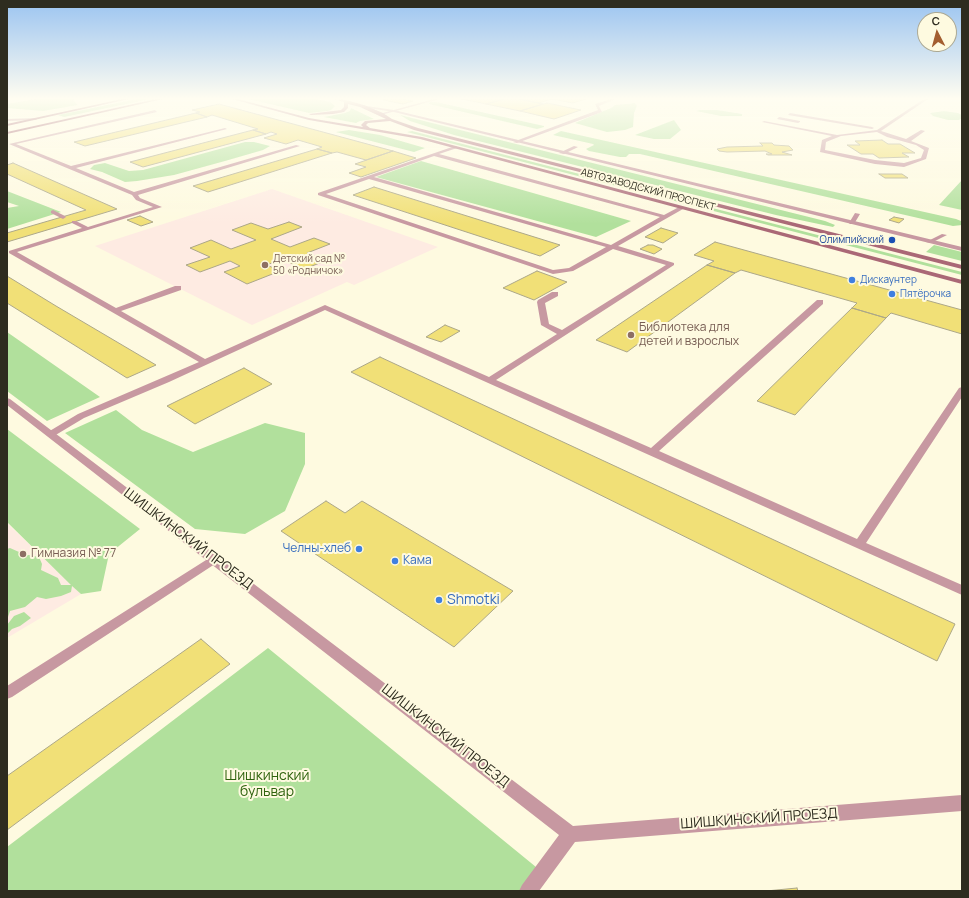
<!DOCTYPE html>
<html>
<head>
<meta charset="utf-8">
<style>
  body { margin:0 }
  #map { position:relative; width:969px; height:898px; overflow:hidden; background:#fefae0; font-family:Manrope,sans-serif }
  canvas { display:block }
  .frame { position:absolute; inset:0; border:8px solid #2e2c1f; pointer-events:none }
  .north { position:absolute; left:917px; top:12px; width:40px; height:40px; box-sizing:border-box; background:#fefae0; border:1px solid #aba893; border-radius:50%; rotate:354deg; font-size:11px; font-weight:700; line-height:16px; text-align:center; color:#2e2c1f }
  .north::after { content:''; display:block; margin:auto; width:14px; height:18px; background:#a35e30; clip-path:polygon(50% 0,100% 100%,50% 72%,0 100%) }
</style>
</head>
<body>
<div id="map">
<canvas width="969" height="898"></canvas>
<div class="frame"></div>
<div class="north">С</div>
</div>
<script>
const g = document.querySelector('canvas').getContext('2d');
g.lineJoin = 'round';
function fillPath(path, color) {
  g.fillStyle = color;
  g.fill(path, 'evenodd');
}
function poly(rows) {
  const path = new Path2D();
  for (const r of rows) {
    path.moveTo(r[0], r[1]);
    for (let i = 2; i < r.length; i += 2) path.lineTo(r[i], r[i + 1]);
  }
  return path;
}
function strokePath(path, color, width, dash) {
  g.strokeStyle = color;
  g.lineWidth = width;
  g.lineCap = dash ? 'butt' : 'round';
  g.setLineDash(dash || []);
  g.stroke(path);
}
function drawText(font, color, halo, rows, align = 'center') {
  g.font = font + ' Manrope,sans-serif';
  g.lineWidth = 4;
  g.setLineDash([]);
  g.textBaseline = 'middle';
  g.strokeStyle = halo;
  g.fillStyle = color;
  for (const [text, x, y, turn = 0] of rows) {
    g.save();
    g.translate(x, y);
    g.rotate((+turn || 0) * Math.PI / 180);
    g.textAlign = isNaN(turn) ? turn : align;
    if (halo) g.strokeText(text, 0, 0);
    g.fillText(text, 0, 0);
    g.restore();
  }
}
const education = poly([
  [272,189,438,247,354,285,347,282,252,325,95,246],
  [7,523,81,594,7,638]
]);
const green = poly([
  [36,99,76,99,73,100,78,105,43,111,7,108,7,104],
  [137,99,150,99,64,117,58,115],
  [248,99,317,99,330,102,335,106,331,110,327,111,309,113],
  [430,102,436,102,544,126,544,127,537,129,429,104],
  [635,103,637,106,634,113,633,127,625,130,607,132,575,123,611,108,615,105],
  [351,108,374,119,360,121,356,123,324,117,345,113,350,111],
  [700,110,717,110,742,114,742,116,721,116,696,111],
  [944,111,958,113,962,115,962,118,959,120,948,120,933,116,930,113],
  [400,115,825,221,835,225,833,227,776,215,454,135,410,121],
  [674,120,681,130,670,139,654,139,635,135],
  [349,130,380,135,425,148,414,152,336,132],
  [412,131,962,272,962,275,407,132],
  [561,131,956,219,961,221,962,225,953,226,640,154,629,154,626,157,620,157,589,151,586,149,594,145,593,144,553,135],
  [245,142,254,142,270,146,263,150,225,161,174,175,137,181,125,182,102,172,90,169,94,165,105,163,129,171,143,170],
  [421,161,631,221,596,237,376,177],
  [962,180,962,210,939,205],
  [7,191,61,212,7,229,7,208,19,206,7,202],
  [934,245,962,252,962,261,926,252],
  [7,332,100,397,47,421,7,391],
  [116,410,142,430,193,452,265,423,305,433,305,464,285,511,245,534,195,529,65,433],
  [7,429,140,529,109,554,101,591,81,594,72,586,71,592,61,596,46,599,37,597,25,607,10,611,7,620,7,549,10,548,19,552,19,556,29,555,39,557,42,564,41,570,58,578,61,585,71,585,7,522],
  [24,612,31,618,20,626,12,629,7,634,7,625,14,616],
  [268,648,547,876,536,891,7,891,7,847]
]);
const building = poly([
  [386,99,402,99,413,101,403,104,383,100,386,99],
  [462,99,504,99,486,104,462,99],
  [504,99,519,99,543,104,520,111,486,104,504,99],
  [519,99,552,99,539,103,519,99],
  [552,99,586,99,573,103,552,99],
  [547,103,581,110,554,119,520,111,547,103],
  [219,104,334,135,393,151,366,160,337,152,332,153,317,149,322,147,298,140,286,144,264,138,277,134,271,132,266,134,253,130,258,129,212,115,207,117,196,113,200,112,192,110,219,104],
  [196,113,207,117,85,146,74,142,196,113],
  [253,130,266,134,143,167,130,162,253,130],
  [882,140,888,144,900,144,915,153,902,153,909,157,879,158,873,154,861,154,847,145,860,145,855,141,882,140],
  [760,143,772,143,774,145,789,146,793,150,782,152,792,155,768,155,766,154,772,154,765,151,727,152,719,151,717,149,727,147,763,146,760,143],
  [317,149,332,153,208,192,193,186,317,149],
  [393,151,416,158,361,177,349,173,366,167,355,164,393,151],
  [13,163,117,209,7,242,7,233,86,210,7,174,7,165,13,163],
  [879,174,902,174,908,178,885,178,879,174],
  [374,187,560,245,540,256,353,195,374,187],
  [140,216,153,222,141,226,127,220,140,216],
  [894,217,904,219,899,223,889,220,894,217],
  [289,222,302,227,271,239,290,247,314,238,330,244,307,253,325,261,304,269,281,259,267,265,280,271,247,284,224,272,240,266,230,261,200,272,186,265,210,257,190,248,211,240,231,249,256,240,232,230,251,223,268,229,289,222],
  [661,228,678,233,663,243,645,237,661,228],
  [715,242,962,310,962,334,891,313,886,318,852,308,857,303,741,270,735,273,707,265,714,261,694,255,715,242],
  [648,245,653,245,662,249,654,254,640,249,648,245],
  [707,265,735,273,627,352,596,340,707,265],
  [537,271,567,282,534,300,503,288,537,271],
  [7,276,56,306,156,365,127,378,7,303,7,276],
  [852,308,886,318,795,415,757,401,852,308],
  [445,325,460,331,441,342,426,337,445,325],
  [380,357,955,624,937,661,351,372,380,357],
  [244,368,272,384,195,424,167,406,244,368],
  [326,501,345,513,362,501,513,591,454,647,281,531,326,501],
  [201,639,230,664,7,830,7,776,201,639],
  [797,888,798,891,766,891,797,888]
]);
const lane = poly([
  [434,99,440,99,381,115,379,114,434,99],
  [611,99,616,99,599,106,602,112,517,143,513,142,598,110,595,104,611,99],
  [924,99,928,99,881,131,906,139,921,130,925,131,911,141,929,148,926,159,904,167,875,164,820,152,822,140,832,136,762,122,764,121,837,135,877,130,924,99],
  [877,132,887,137,916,145,924,150,921,158,904,163,875,160,825,150,826,142,841,136,877,132],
  [155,110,157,112,16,144,71,166,225,128,227,129,76,168,134,192,296,145,300,146,138,195,140,198,162,207,17,252,116,308,175,286,181,286,181,290,121,311,205,359,325,305,489,377,557,334,541,325,537,302,538,300,552,292,558,292,558,296,545,303,549,324,562,330,666,265,613,249,573,271,553,274,318,195,318,193,455,146,457,147,457,148,439,154,664,215,679,207,683,207,683,209,618,246,674,263,674,265,496,380,651,448,817,300,823,300,823,304,659,451,857,539,959,388,962,387,962,397,866,543,962,585,962,595,325,310,169,382,84,418,54,436,48,436,46,434,48,432,78,414,199,362,9,253,9,251,82,228,72,223,72,221,76,221,88,227,153,207,136,200,132,195,9,144,155,110],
  [434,156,660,217,611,245,374,177,434,156],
  [369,179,606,247,569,268,553,270,326,194,369,179],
  [790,113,872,127,874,128,872,129,788,115,790,113],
  [779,117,800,121,800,122,798,123,777,119,779,117],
  [574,146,578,147,564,154,559,153,574,146],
  [53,210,65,216,66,217,63,219,51,213,51,211,53,210],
  [855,213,860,214,854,224,850,224,849,223,855,213],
  [942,234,947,235,931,243,926,242,942,234],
  [214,555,218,556,220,559,218,562,12,697,7,699,7,686,214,555]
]);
const street = poly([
  [360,105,394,110,962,247,962,251,394,112,362,107,360,105],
  [38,118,36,120,7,121,7,119,38,118],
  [7,398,10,399,573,826,962,795,962,811,575,842,539,891,519,891,522,885,559,835,7,405,7,398]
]);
const secondary = poly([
  [232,99,238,99,309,118,363,127,361,125,365,121,386,119,360,107,348,104,348,108,344,112,333,114,311,115,309,114,341,110,344,107,344,102,334,99,346,100,364,105,383,113,392,119,418,128,962,265,962,269,414,130,390,121,368,123,366,125,370,128,422,137,962,280,962,284,420,139,309,120,232,99]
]);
const primary = poly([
  [122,99,129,99,7,126,7,124,122,99],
  [156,99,163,99,7,134,7,132,156,99]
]);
const markers = [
  [892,240,4,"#1a4fb4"],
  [265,265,4,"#8d6e63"],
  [852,280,4,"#3f7fe0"],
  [892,294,4,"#3f7fe0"],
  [631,335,4,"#8d6e63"],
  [359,549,4,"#3f7fe0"],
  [23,554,4,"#8d6e63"],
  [395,561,4,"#3f7fe0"],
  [439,600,4,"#3f7fe0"]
];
const farStreetnames = [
  ["АВТОЗАВОДСКИЙ ПРОСПЕКТ",648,190,15]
];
const farTransitnames = [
  ["Олимпийский",884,240]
];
const farEducationnames = [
  ["Детский сад №",273,259],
  ["50 «Родничок»",273,271]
];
const farShopnames = [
  ["Дискаунтер",860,280],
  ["Пятёрочка",900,294]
];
const educationNames = [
  ["Библиотека для",639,328],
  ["детей и взрослых",639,342],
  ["Гимназия № 77",31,554]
];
const shopNames = [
  ["Челны-хлеб",351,549],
  ["Кама",403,561,"left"]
];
const nearStreetnames = [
  ["ШИШКИНСКИЙ ПРОЕЗД",188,539,37],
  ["ШИШКИНСКИЙ ПРОЕЗД",445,736,38],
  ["ШИШКИНСКИЙ ПРОЕЗД",759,819,-4]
];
const nearShopnames = [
  ["Shmotki",447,600]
];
const nearParknames = [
  ["Шишкинский",267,776],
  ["бульвар",267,792]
];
fillPath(education, '#feebe2');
fillPath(green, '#b1e09c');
fillPath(building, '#f1e077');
strokePath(building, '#aca788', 1);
fillPath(lane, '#c798a1');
fillPath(street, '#c798a1');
fillPath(secondary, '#aa6876');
fillPath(primary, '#944559');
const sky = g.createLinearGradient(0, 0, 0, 224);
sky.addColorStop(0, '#9bc4f1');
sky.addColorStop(0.44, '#fffdf1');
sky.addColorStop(1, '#fffdf100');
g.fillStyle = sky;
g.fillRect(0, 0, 969, 224);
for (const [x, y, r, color] of markers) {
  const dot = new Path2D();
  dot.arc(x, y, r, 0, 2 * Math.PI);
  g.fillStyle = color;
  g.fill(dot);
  strokePath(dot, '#fefae0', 1.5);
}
drawText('10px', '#2e2c1f', '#fefae0', farStreetnames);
drawText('10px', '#164399', '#fefae0', farTransitnames, 'right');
drawText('10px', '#785e54', '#fefae0', farEducationnames, 'left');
drawText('10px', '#366cbe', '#fefae0', farShopnames, 'left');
drawText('12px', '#785e54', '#fefae0', educationNames, 'left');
drawText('12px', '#366cbe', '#fefae0', shopNames, 'right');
drawText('14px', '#2e2c1f', '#fefae0', nearStreetnames);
drawText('14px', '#366cbe', '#fefae0', nearShopnames, 'left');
drawText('14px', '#2f630e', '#fefae0', nearParknames);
</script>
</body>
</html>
